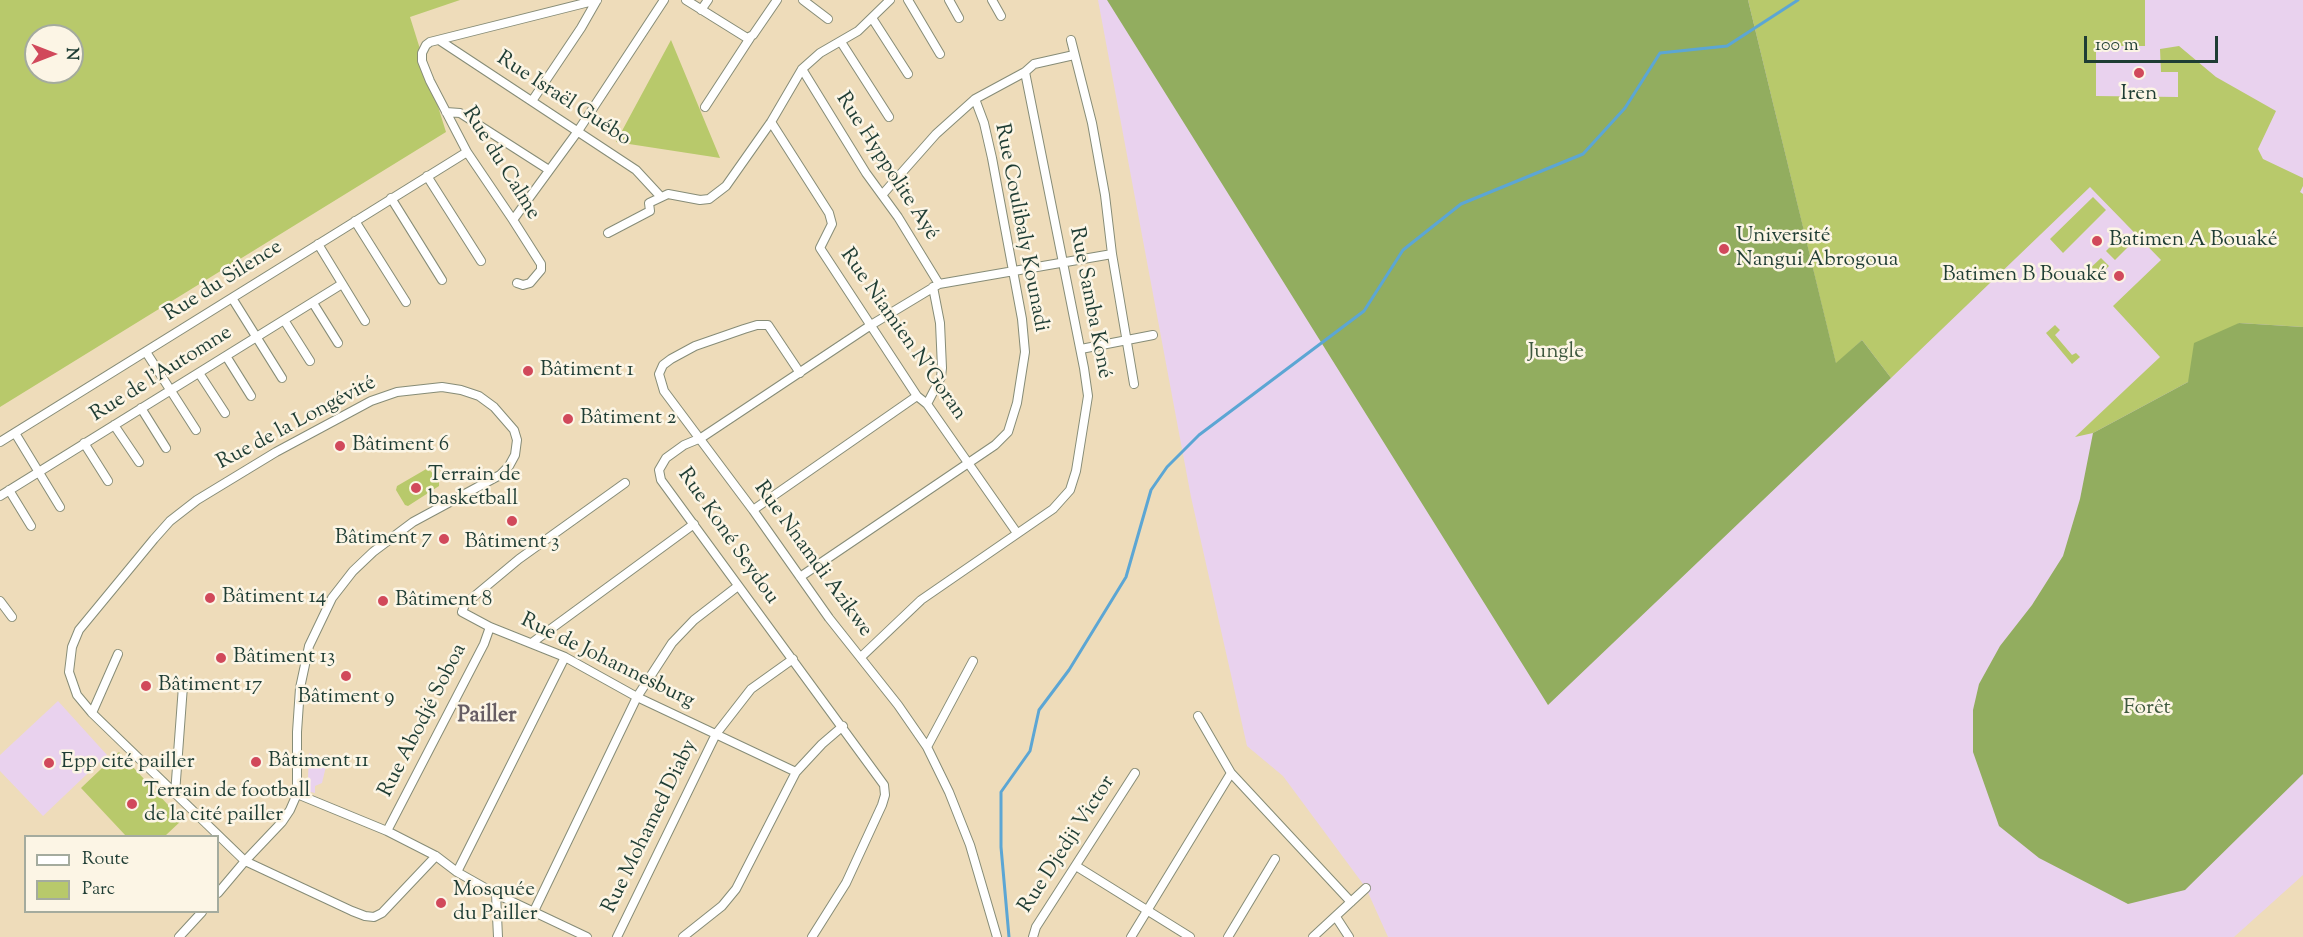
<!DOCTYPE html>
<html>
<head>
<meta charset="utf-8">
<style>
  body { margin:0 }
  #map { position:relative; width:2303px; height:937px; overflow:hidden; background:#eedcba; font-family:"Sorts Mill Goudy",serif }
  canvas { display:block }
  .legend { position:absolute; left:24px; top:835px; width:195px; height:78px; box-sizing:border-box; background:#fcf5e5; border:2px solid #a4ab9e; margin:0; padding:8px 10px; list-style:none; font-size:18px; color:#1f3d34 }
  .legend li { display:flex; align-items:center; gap:12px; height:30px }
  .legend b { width:30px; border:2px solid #a4ab9e }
  .north { position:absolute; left:24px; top:24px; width:60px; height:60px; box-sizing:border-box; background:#fcf5e5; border:2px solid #a4ab9e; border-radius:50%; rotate:90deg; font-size:16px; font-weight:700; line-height:24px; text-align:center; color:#1f3d34 }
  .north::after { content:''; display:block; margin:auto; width:21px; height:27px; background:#d1495b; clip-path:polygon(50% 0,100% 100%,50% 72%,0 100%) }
  .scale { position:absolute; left:2084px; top:36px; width:134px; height:27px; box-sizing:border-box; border:3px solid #1f3d34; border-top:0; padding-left:8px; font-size:18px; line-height:21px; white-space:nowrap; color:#1f3d34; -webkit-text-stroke:4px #fcf5e5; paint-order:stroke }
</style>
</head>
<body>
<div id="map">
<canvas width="2303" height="937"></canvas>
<ul class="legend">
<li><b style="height:8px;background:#fff"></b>Route</li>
<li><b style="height:16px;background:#b8c96b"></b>Parc</li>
</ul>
<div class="north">N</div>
<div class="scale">100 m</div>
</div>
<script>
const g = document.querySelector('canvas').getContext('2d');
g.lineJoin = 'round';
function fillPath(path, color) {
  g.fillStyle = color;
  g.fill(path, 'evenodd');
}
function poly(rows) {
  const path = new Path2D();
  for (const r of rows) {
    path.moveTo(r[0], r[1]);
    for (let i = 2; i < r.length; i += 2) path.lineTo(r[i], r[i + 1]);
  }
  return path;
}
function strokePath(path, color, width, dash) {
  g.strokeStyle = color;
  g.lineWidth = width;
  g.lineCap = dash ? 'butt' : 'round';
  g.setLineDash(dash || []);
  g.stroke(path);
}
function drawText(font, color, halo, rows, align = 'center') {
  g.font = font + ' "Sorts Mill Goudy",serif';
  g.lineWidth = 5;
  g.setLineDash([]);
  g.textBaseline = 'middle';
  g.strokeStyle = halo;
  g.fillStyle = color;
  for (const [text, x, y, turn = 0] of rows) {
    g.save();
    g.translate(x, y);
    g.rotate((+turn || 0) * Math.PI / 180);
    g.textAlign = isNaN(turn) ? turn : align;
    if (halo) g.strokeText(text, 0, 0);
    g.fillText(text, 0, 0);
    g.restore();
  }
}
const built = poly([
  [1098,0,2303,0,2303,875,2234,937,1388,937,1366,888,1283,776,1247,746,1191,497],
  [58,701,107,755,43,816,0,771,0,755],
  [309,753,327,762,322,783,315,786,315,793,306,791,305,786,308,778]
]);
const green = poly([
  [0,0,460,0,410,17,446,132,0,407],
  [36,36,72,36,72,72,36,72],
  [1748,0,2145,0,2145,46,2096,46,2096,96,2178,97,2178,72,2161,72,2160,49,2179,46,2216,77,2276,111,2258,149,2263,159,2303,178,2303,186,2300,192,2303,194,2303,327,2239,323,2188,382,2093,433,2075,437,2160,357,2113,306,2161,260,2090,187,1891,378,1862,340,1836,364],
  [671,40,720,158,616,142],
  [2093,197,2106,210,2063,253,2050,239],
  [2123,234,2132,243,2115,260,2106,251],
  [2101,258,2109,266,2093,282,2085,273],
  [2055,325,2060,330,2055,335,2072,355,2076,353,2080,357,2072,364,2046,333],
  [428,468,439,481,439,486,408,506,405,505,396,490,397,486],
  [119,752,182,820,165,836,126,836,81,788]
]);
const forest = poly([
  [1107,0,1748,0,1836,363,1862,340,1891,378,1548,705],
  [2239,323,2303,327,2303,774,2185,890,2128,904,2039,858,1999,826,1973,752,1973,710,1979,684,2000,646,2032,605,2063,556,2080,499,2093,433,2188,382,2194,343]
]);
const stream = poly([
  [1009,937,1001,847,1001,792,1030,751,1039,710,1069,670,1126,577,1151,490,1167,467,1199,435,1364,311,1403,250,1461,204,1583,154,1625,108,1660,53,1727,46,1798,0]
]);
const minor = poly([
  [686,0,747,38,753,35,777,0],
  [803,0,828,19],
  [908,0,940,54],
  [949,0,959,18],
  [992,0,1001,16],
  [701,10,708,0],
  [872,18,908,74],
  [439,40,636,170,661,197],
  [1071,40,1092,123,1105,195,1112,254,1134,384],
  [841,42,889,117],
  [802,69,866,173,898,217,939,284],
  [532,101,581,28,597,0],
  [705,107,750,38],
  [446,112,460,113,549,170],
  [771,122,829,213,832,224,820,248,917,396,927,404,1017,533],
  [427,176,481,261],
  [882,195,936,134,975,99,1025,72,1034,64,1074,55],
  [391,198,442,280],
  [513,220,578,131,664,0],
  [355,221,406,302],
  [608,233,650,211,649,203,668,194,700,200,709,199,726,186,771,122,802,69,820,53,858,31,890,0],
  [318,244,365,321],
  [517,283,523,285,530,283,541,270,541,264,513,220,467,152,430,81,422,61,422,53,426,45,430,42,597,0],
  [232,298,282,378],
  [313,303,338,343],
  [284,320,310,361],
  [1081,349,1153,335],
  [146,352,196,430],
  [226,356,251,396],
  [199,373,225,413],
  [800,373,768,325,757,325,744,329,695,346,671,359,663,365,659,374,664,391,753,510,829,618,898,705,927,747,949,792,970,845,997,937],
  [927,404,941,377,942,368,940,323,933,287],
  [141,408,166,448],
  [114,425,139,462],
  [15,433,60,507],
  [0,442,467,152],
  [84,443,108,481],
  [625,483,519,559,465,604,462,612,490,627,565,657,637,697,796,772],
  [9,490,31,526],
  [0,496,342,284],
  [753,510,917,396],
  [800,577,995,445,1008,432,1017,403,1025,352,1022,319,992,158,984,123,975,99],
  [0,601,12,617],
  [533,642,694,524],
  [861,657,921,600,1053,509,1070,490,1076,471,1088,396,1084,368,1025,72],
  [92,713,118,654],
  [927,747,973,661],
  [1231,773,1351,902],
  [175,794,183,686],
  [297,794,387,831,436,856,457,872,496,894,587,937],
  [387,831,484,644,490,627],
  [1076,866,1190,937],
  [457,872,565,657],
  [218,893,245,861,282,822,290,810,297,794,297,732,300,688,309,646,332,598,353,571,373,552,413,522,500,475,509,466,515,455,517,440,514,430,494,407,479,396,461,390,442,387,397,392,371,401,276,452,197,500,170,521,154,539,79,630,72,647,69,672,77,695,92,713,245,861,352,911,365,916,374,917,382,913,436,856],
  [496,894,498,937],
  [534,911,637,697,672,643,694,620,738,586],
  [1336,917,1349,937],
  [179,937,202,912],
  [617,937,716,734,751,689,793,659],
  [683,937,722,906,736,889,796,772,822,744,843,726],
  [812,937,846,883,882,805,885,795,884,785,661,480,659,470,666,458,684,445,701,438,871,325,939,284,1112,254],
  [1033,937,1036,927,1135,773],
  [1131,937,1231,773,1198,716],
  [1228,937,1275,859],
  [1313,937,1366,888]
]);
const markers = [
  [2139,73,6,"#d1495b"],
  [2097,241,6,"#d1495b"],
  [1724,249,6,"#d1495b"],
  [2119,276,6,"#d1495b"],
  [528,371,6,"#d1495b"],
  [568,419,6,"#d1495b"],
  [340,446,6,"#d1495b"],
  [416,488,6,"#d1495b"],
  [512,521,6,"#d1495b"],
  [444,539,6,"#d1495b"],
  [210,598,6,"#d1495b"],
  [383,601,6,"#d1495b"],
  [221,658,6,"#d1495b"],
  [346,676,6,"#d1495b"],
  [146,686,6,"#d1495b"],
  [256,762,6,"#d1495b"],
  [49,763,6,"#d1495b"],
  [132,804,6,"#d1495b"],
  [441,903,6,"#d1495b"]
];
const poiNames = [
  ["Iren",2139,95,"center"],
  ["Université",1736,237],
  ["Nangui Abrogoua",1736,261],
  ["Batimen A Bouaké",2109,241],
  ["Batimen B Bouaké",2107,276,"right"],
  ["Bâtiment 1",540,371],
  ["Bâtiment 2",580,419],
  ["Bâtiment 6",352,446],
  ["Terrain de",428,476],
  ["basketball",428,500],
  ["Bâtiment 7",432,539,"right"],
  ["Bâtiment 3",512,543,"center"],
  ["Bâtiment 14",222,598],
  ["Bâtiment 8",395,601],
  ["Bâtiment 13",233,658],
  ["Bâtiment 17",158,686],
  ["Bâtiment 9",346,698,"center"],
  ["Bâtiment 11",268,762],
  ["Epp cité pailler",61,763],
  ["Terrain de football",144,792],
  ["de la cité pailler",144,816],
  ["Mosquée",453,891],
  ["du Pailler",453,915]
];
const streetNames = [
  ["Rue Israël Guébo",563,100,33],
  ["Rue du Calme",500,164,58],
  ["Rue Hyppolite Ayé",886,167,57],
  ["Rue Coulibaly Kounadi",1020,228,79],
  ["Rue du Silence",224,282,-32],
  ["Rue Samba Koné",1089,303,79],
  ["Rue Niamien N'Goran",902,335,55],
  ["Rue de l'Automne",162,375,-32],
  ["Rue de la Longévité",297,424,-28],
  ["Rue Koné Seydou",727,537,55],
  ["Rue Nnamdi Azikwe",812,560,54],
  ["Rue de Johannesburg",607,662,26],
  ["Rue Abodjé Soboa",424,721,-63],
  ["Rue Mohamed Diaby",651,827,-64],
  ["Rue Djedji Victor",1068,845,-57]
];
const parkNames = [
  ["Jungle",1556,353],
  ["Forêt",2147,709]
];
const neighbourhoodNames = [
  ["Pailler",487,717]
];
fillPath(built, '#e9d2ee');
fillPath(green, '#b8c96b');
fillPath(forest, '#92ad5f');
strokePath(stream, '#5ca6d4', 3);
strokePath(minor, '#868c77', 10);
strokePath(minor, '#fff', 8);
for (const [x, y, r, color] of markers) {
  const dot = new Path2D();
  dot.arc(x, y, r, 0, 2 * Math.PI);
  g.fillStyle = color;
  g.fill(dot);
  strokePath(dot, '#fcf5e5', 2);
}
drawText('21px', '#1f3d34', '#fcf5e5', poiNames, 'left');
drawText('21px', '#1f3d34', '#fcf5e5', streetNames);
drawText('21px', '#3e593f', '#fcf5e5', parkNames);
drawText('bold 22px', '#665d63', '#fcf5e5', neighbourhoodNames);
</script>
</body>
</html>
